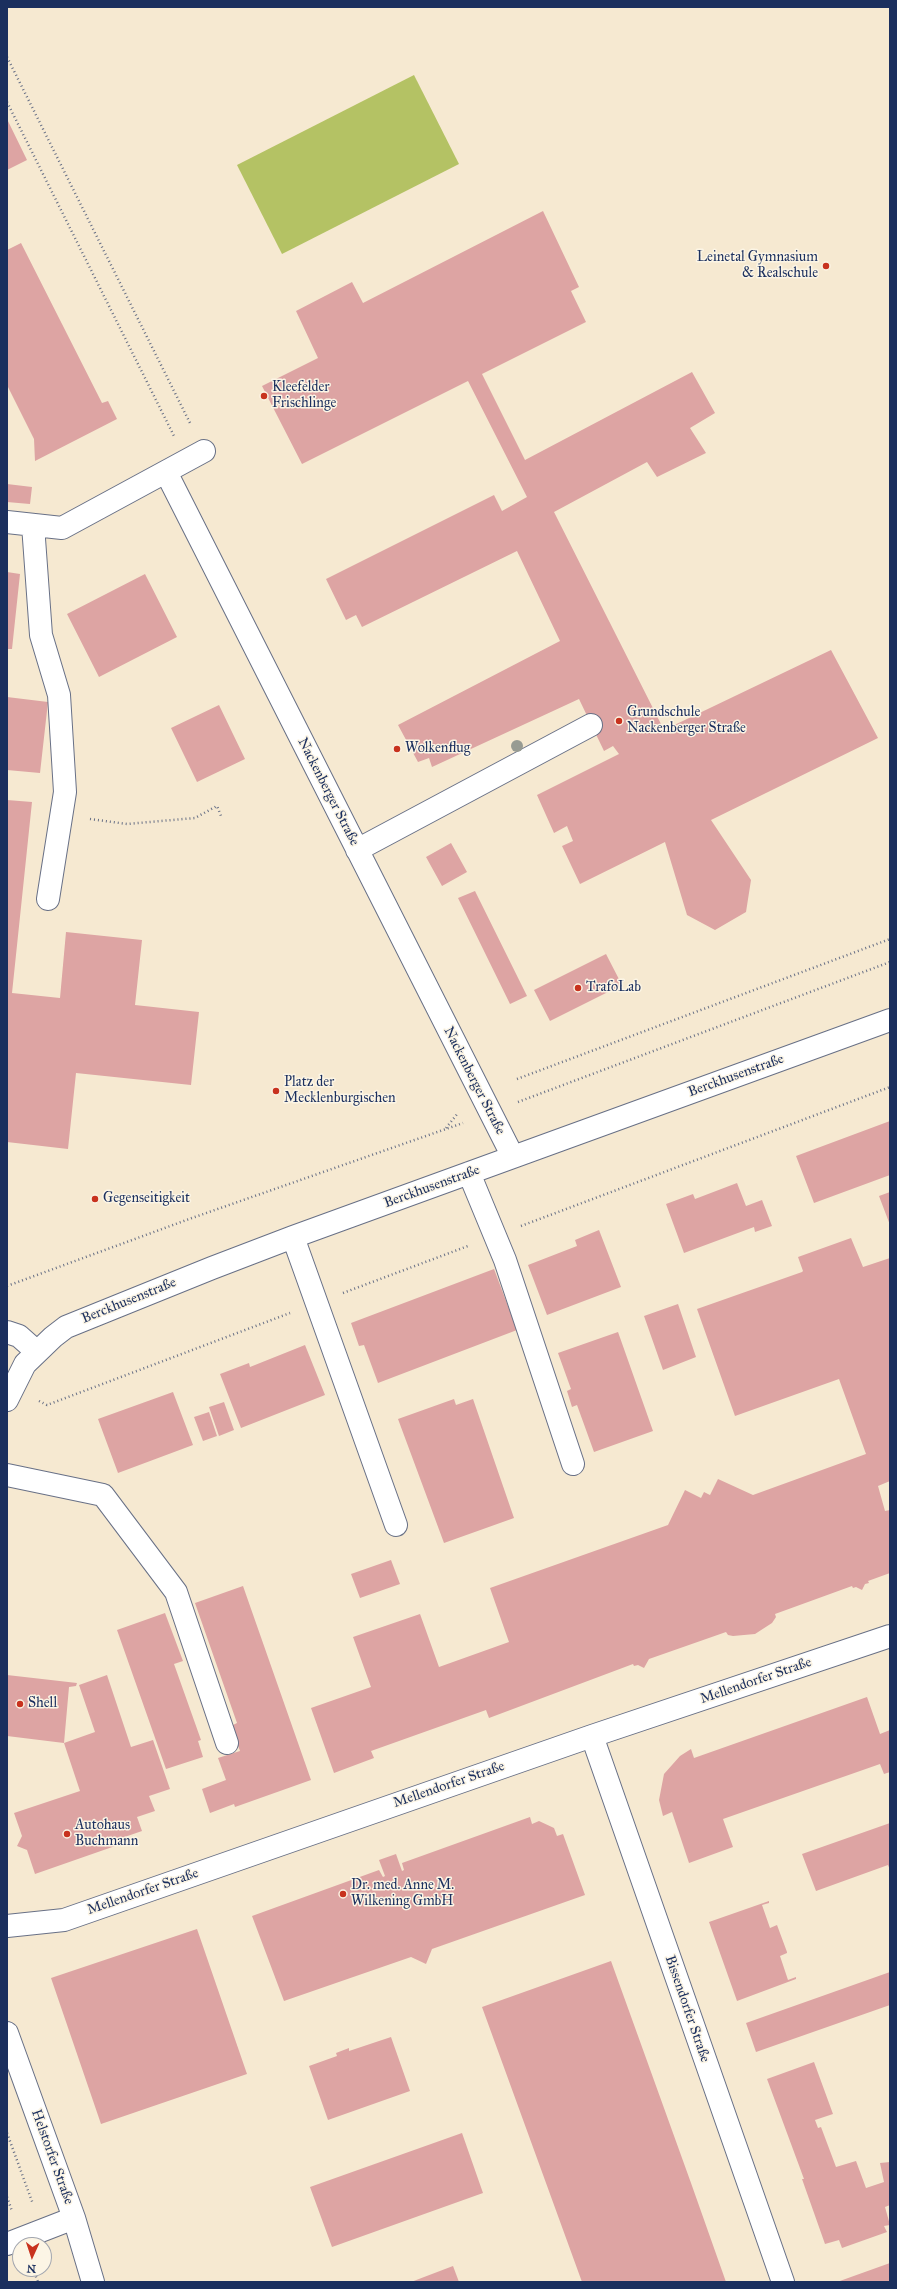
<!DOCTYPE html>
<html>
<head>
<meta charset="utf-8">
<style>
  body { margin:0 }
  #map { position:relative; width:897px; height:2289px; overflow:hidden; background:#f6e9d1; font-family:"IM FELL Great Primer",serif }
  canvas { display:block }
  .frame { position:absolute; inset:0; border:8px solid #1b2f5e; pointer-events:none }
  .north { position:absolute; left:12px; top:2237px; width:40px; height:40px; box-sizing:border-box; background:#fcf5e5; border:1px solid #a2a6af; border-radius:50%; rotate:183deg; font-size:11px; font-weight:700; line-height:16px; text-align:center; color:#1b2f5e }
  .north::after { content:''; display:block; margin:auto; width:14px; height:18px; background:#c8321e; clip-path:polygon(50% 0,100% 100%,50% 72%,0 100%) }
</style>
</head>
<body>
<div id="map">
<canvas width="897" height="2289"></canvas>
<div class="frame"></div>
<div class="north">N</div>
</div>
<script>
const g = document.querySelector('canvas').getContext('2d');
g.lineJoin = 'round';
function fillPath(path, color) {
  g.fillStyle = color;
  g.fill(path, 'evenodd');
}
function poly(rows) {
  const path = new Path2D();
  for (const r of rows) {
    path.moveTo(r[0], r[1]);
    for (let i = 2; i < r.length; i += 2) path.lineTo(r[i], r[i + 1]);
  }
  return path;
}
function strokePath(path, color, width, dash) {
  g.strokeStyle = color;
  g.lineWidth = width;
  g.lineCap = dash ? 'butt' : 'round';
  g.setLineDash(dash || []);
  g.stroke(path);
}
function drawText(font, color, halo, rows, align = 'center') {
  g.font = font + ' "IM FELL Great Primer",serif';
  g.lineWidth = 3;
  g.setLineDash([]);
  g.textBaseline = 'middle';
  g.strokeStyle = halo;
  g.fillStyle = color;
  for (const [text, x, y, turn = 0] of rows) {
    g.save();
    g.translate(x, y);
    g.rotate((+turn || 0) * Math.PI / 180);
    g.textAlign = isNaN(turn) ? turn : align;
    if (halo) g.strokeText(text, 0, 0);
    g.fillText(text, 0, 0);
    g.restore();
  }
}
const green = poly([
  [414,75,459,164,282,254,237,165]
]);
const building = poly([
  [7,119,27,160,7,170],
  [543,211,579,287,571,291,586,322,482,374,525,460,692,372,715,413,690,428,706,453,657,477,647,462,554,512,664,730,831,650,878,738,711,820,751,880,746,912,715,930,687,915,665,842,580,884,562,846,573,841,567,826,554,833,537,795,619,754,613,746,604,751,579,699,432,767,429,758,418,762,398,725,560,641,517,551,362,627,356,615,346,620,326,579,494,495,502,511,527,497,468,381,302,464,262,386,318,358,296,311,352,282,363,303],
  [21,243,102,403,108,401,117,419,35,461,34,439,7,385,7,250],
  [7,484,32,487,30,504,7,502],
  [7,572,20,574,12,649,7,649],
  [145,574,177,637,99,677,67,614],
  [7,697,48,702,40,773,7,770],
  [219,705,245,759,197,782,171,728],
  [7,800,32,802,12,993,60,998,66,932,142,940,135,1005,199,1012,191,1085,76,1073,68,1149,7,1142],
  [451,843,467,872,442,886,426,857],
  [475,891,527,996,510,1004,458,898],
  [606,954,622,985,550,1021,534,990],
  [890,1121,890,1175,814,1203,796,1156],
  [737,1183,746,1206,762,1200,772,1226,755,1232,754,1227,684,1253,666,1204,693,1194,695,1199],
  [890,1192,890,1225,879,1196],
  [599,1230,621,1287,547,1315,528,1265,577,1246,575,1240],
  [851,1238,863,1267,890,1258,890,1481,878,1486,885,1511,890,1510,890,1573,868,1581,869,1583,865,1584,862,1590,856,1587,853,1588,852,1586,775,1614,776,1617,772,1623,755,1634,733,1636,728,1635,726,1632,649,1659,644,1668,638,1665,634,1666,633,1664,489,1718,486,1710,371,1751,374,1758,334,1773,311,1708,371,1687,353,1637,420,1614,439,1667,509,1642,490,1588,668,1525,685,1490,701,1498,704,1492,710,1495,718,1479,753,1495,866,1454,839,1379,735,1416,697,1309,802,1272,803,1271,798,1257],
  [494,1269,517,1330,378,1383,364,1345,359,1346,351,1323],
  [678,1304,696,1357,663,1370,644,1316],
  [618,1332,653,1431,594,1452,577,1405,572,1407,567,1391,571,1389,558,1353],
  [305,1345,325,1395,241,1428,220,1374,249,1363,250,1367],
  [173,1392,193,1445,118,1473,98,1419],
  [454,1399,456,1405,473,1399,514,1518,444,1543,398,1419],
  [224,1402,234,1430,219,1436,209,1407],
  [209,1412,217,1436,203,1441,194,1417],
  [391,1560,400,1584,360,1598,351,1574],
  [243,1586,311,1780,235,1807,234,1804,210,1813,202,1789,226,1780,218,1758,240,1751,231,1726,237,1723,195,1603],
  [165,1613,183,1661,174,1664,201,1740,198,1741,203,1757,166,1769,117,1630],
  [7,1675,77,1683,76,1686,69,1687,64,1743,7,1736],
  [107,1675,131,1747,153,1740,170,1789,149,1796,155,1811,137,1817,142,1831,116,1840,110,1825,118,1845,35,1874,27,1850,17,1846,22,1836,14,1813,80,1791,64,1743,95,1732,79,1685],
  [867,1697,880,1734,890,1730,890,1772,884,1774,880,1764,723,1819,733,1847,689,1863,672,1812,663,1816,659,1800,664,1774,680,1756,691,1749,694,1758],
  [530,1817,532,1824,539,1821,554,1828,557,1836,563,1834,585,1895,432,1949,426,1964,411,1957,284,2001,252,1916,379,1870,383,1877,385,1876,379,1860,396,1854,402,1871,404,1870,402,1863],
  [890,1823,890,1870,888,1865,816,1891,802,1854],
  [769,1901,769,1903,762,1905,770,1928,777,1925,787,1952,787,1953,780,1956,788,1980,796,1977,796,1979,737,2001,709,1922],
  [197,1929,247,2074,101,2124,51,1978],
  [611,1961,691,2183,726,2282,582,2282,482,2007],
  [890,1972,890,2005,756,2052,746,2023],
  [391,2037,410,2091,328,2120,309,2066,337,2056,336,2053,349,2048,349,2051],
  [814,2062,833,2114,815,2120,818,2128,821,2127,836,2167,856,2161,866,2188,884,2182,880,2163,890,2162,890,2205,885,2207,890,2225,884,2226,887,2232,842,2248,839,2240,825,2244,802,2179,804,2179,767,2079],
  [462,2133,483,2193,332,2247,310,2187],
  [890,2263,890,2282,837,2282],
  [453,2266,459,2282,411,2282]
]);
const path = poly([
  [7,57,191,425],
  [7,102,174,436],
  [90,819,127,824,195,818,217,806,221,816],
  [517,1079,890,939],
  [518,1102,890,962],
  [446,1128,458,1113],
  [521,1226,890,1087],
  [7,1286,192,1218,463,1123],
  [343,1293,468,1246],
  [39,1401,47,1405,290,1313],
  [7,2133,33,2204],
  [7,2197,12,2211],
  [33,2269,38,2282]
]);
const minor = poly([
  [166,472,513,1157],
  [7,522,62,528,204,451],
  [33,525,41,635,59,695,65,792,48,899],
  [357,850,591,725],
  [469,1173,505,1260,573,1464],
  [293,1237,396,1525],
  [7,1332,19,1336,37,1352],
  [7,1400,25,1364,53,1337,66,1327,212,1268,293,1237,890,1020],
  [7,1475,103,1495,176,1592,227,1743],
  [592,1736,783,2282],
  [7,1926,64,1920,592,1736,890,1636],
  [7,2033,74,2218,93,2282],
  [7,2244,74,2218]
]);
const trees = [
  [517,746]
];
const markers = [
  [826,266,4,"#c8321e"],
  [264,396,4,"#c8321e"],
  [619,721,4,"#c8321e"],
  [397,749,4,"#c8321e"],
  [578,988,4,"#c8321e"],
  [276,1091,4,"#c8321e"],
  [95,1199,4,"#c8321e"],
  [20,1704,4,"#c8321e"],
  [67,1834,4,"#c8321e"],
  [343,1894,4,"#c8321e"]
];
const poiNames = [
  ["Leinetal Gymnasium",818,258,"right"],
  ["& Realschule",818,274,"right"],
  ["Kleefelder",272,388],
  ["Frischlinge",272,404],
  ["Grundschule",627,713],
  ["Nackenberger Straße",627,729],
  ["Wolkenflug",405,749],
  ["TrafoLab",586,988],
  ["Platz der",284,1083],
  ["Mecklenburgischen",284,1099],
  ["Gegenseitigkeit",103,1199],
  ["Shell",28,1704],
  ["Autohaus",75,1826],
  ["Buchmann",75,1842],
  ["Dr. med. Anne M.",351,1886],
  ["Wilkening GmbH",351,1902]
];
const streetNames = [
  ["Nackenberger Straße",328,792,63],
  ["Berckhusenstraße",736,1076,-20],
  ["Nackenberger Straße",474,1081,63],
  ["Berckhusenstraße",432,1187,-20],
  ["Berckhusenstraße",129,1301,-22],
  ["Mellendorfer Straße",756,1681,-19],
  ["Mellendorfer Straße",449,1785,-19],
  ["Mellendorfer Straße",143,1892,-19],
  ["Bissendorfer Straße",687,2009,71],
  ["Helstorfer Straße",52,2157,70]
];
fillPath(green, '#b4c264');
fillPath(building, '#dda4a3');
strokePath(minor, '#687086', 24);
strokePath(path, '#687086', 2.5, [1, 3]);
strokePath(minor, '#fff', 22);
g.fillStyle = '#979b93';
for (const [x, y] of trees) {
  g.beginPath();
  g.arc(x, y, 6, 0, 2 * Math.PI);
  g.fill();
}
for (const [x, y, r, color] of markers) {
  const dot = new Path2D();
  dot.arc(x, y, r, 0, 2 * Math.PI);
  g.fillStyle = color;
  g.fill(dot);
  strokePath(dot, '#fcf5e5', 1.5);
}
drawText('14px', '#1b2f5e', '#fcf5e5', poiNames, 'left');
drawText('14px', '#1b2f5e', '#fcf5e5', streetNames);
</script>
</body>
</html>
